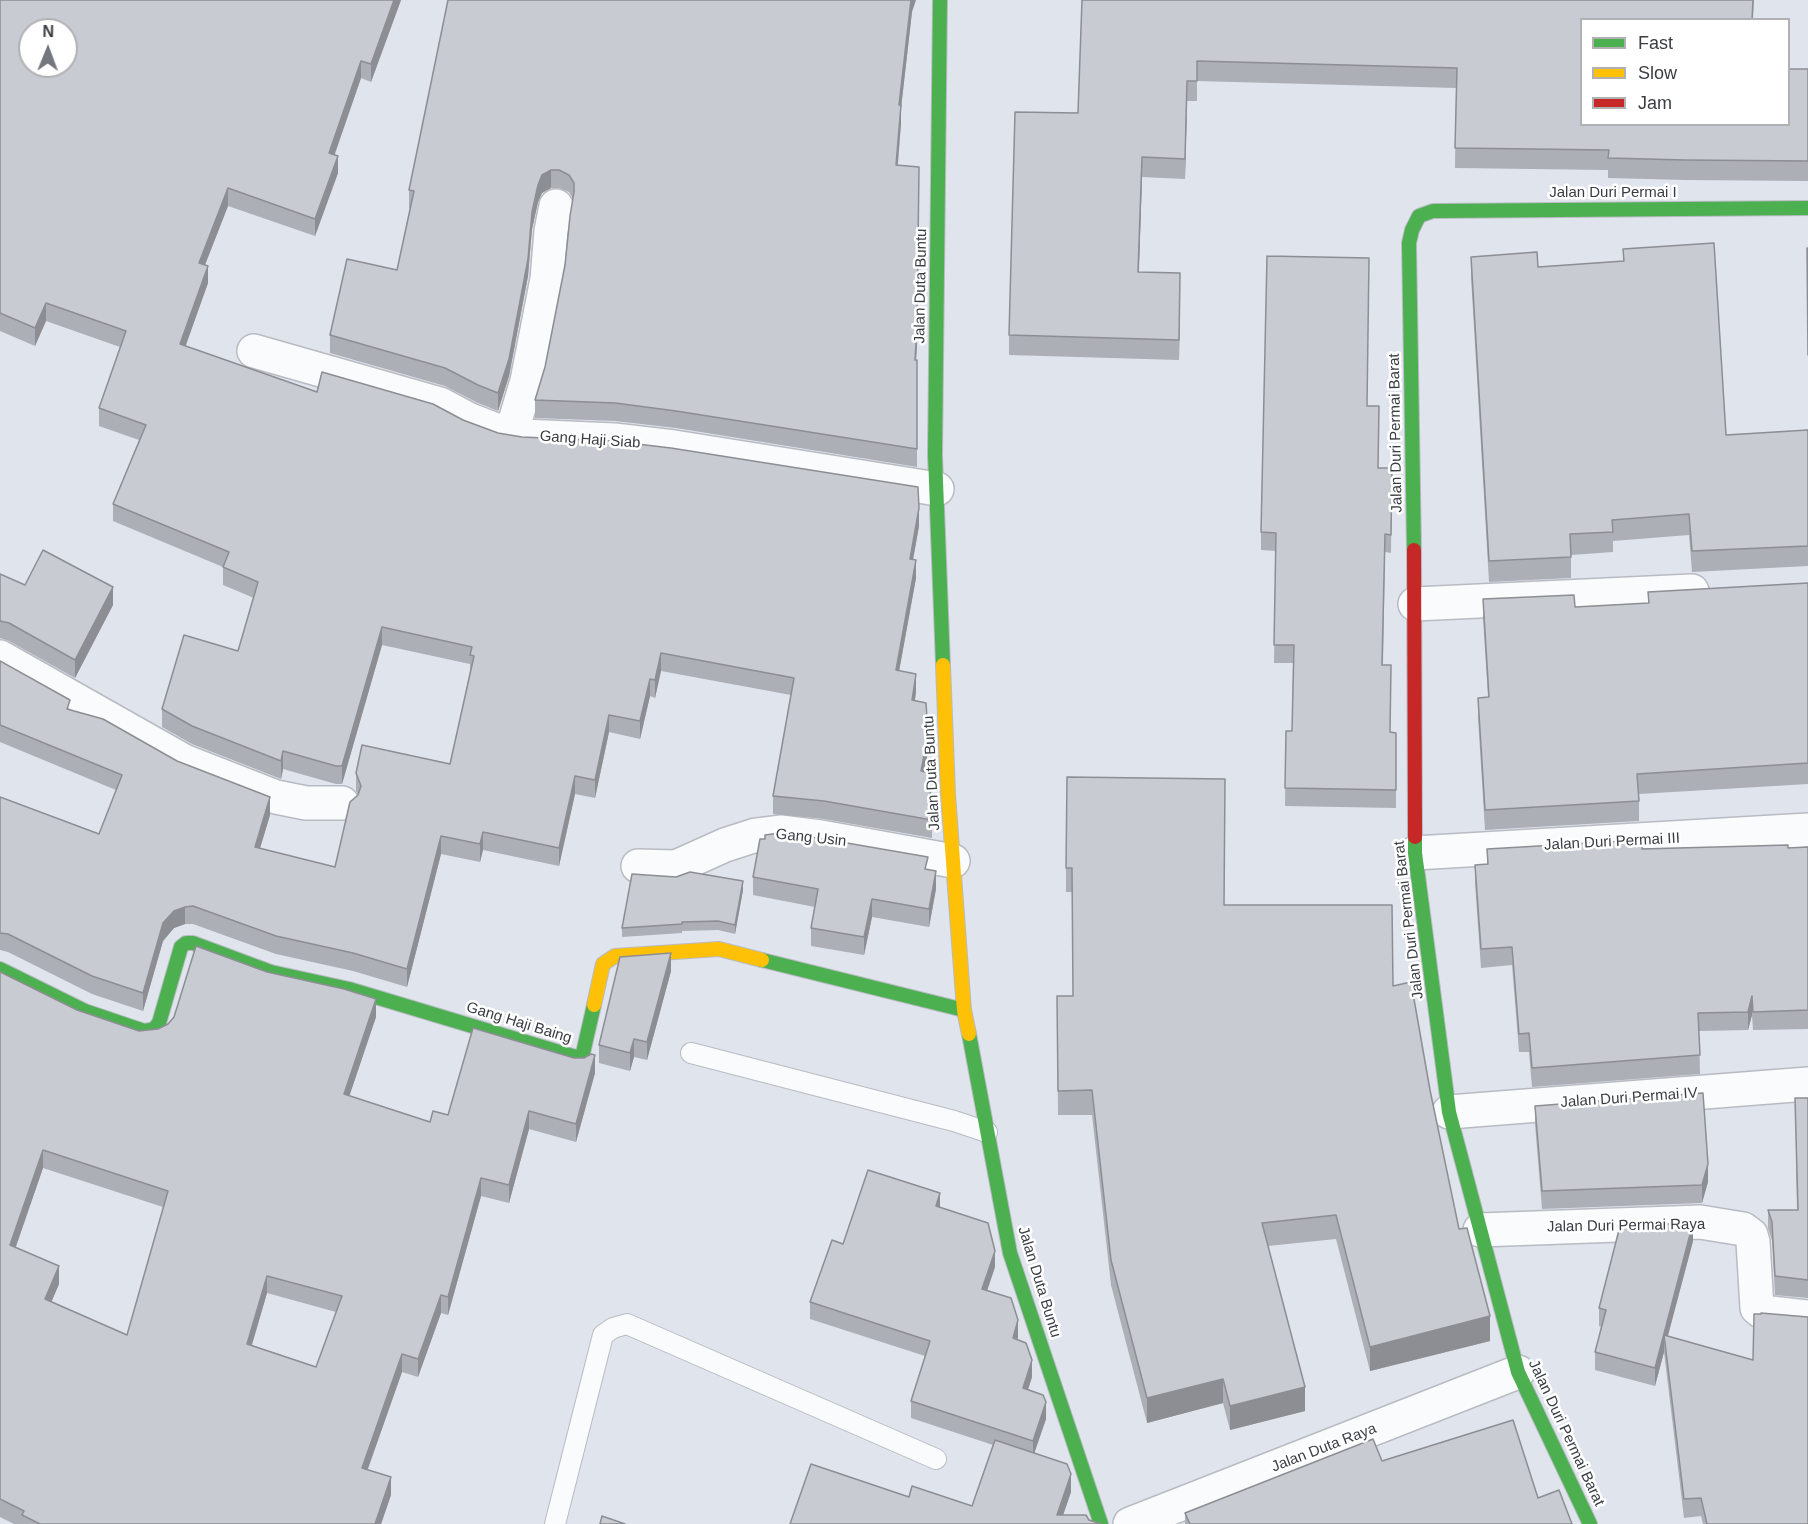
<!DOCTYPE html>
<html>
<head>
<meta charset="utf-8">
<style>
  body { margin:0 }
  #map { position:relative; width:1808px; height:1524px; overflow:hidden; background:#e0e4ed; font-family:Helvetica,sans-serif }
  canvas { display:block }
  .legend { position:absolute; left:1580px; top:18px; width:210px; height:108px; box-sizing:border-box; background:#fff; border:2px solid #b1b1b4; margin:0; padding:8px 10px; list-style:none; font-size:18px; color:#3b3d44 }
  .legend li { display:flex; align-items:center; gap:12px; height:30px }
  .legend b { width:30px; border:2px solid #b1b1b4 }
  .north { position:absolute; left:18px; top:18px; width:60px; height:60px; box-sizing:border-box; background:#fff; border:2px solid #b1b1b4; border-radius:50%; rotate:1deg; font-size:16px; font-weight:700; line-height:24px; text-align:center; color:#3b3d44 }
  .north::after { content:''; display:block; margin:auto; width:21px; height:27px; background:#75777f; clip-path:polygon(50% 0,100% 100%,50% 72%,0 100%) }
</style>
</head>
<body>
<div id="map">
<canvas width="1808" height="1524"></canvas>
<ul class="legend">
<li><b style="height:8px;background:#4caf50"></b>Fast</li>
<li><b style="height:8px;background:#ffc107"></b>Slow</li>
<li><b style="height:8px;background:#c62828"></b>Jam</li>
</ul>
<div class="north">N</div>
</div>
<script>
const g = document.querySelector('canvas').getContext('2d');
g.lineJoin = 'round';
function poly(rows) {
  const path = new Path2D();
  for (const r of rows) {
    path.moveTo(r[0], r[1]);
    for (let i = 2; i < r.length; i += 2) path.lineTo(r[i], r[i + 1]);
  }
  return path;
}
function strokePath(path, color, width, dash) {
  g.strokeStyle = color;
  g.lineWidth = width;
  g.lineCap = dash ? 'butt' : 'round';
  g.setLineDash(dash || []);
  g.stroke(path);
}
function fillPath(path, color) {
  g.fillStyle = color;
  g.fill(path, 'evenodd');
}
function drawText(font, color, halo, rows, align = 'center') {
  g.font = font + ' Helvetica,sans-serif';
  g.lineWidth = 5;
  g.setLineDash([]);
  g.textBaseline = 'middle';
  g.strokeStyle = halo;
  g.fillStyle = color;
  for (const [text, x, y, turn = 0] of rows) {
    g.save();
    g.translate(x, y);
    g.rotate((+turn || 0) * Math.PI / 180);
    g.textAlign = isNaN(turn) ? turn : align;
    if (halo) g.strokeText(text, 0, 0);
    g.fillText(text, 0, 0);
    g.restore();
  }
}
const lane = poly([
  [691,1053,954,1121,987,1132],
  [555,1524,603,1335,613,1328,627,1324,936,1459]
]);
const street = poly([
  [254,351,440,404,470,420,501,432,523,436,614,440,674,447,937,489],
  [511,434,527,381,547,279,551,231,556,206],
  [1415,604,1692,591],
  [0,657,184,761,276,797,306,803,342,803],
  [1415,853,1808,830],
  [638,866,676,867,725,845,756,835,780,832,821,837,953,861],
  [1449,1112,1808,1084],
  [1480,1230,1700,1222,1743,1229,1751,1235,1753,1242,1757,1308,1762,1312,1808,1317],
  [1130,1524,1518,1372]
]);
const fast = poly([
  [940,0,935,455,943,665],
  [1414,550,1409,243,1412,230,1419,216,1433,211,1808,208],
  [1415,837,1415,853,1449,1112,1518,1372,1590,1524],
  [762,960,964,1010],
  [0,969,85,1011,144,1031,154,1029,159,1023,181,947,186,943,193,943,271,972,349,989,579,1058,583,1053,594,1005],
  [969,1034,1010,1253,1101,1524]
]);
const slow = poly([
  [943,665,948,794,964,1010,969,1034],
  [594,1005,603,964,615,956,719,949,762,960]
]);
const jam = poly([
  [1414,550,1415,837]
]);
const wall = poly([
  [0,0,401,0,371,82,361,78,335,154,338,173,315,236,228,206,205,265,208,283,185,346,317,392,463,420,498,433,919,526,913,559,916,578,899,671,916,692,915,701,928,752,924,772,932,820,932,838,824,819,773,814,773,796,791,695,661,671,655,698,650,696,640,739,609,732,595,798,575,794,559,866,483,850,480,862,441,854,407,987,353,971,276,954,193,924,185,924,174,928,163,941,143,1011,92,994,8,952,0,950,0,797,99,834,116,790,0,742,0,661,70,709,270,815,260,848,335,867,358,795,356,791,356,773,450,764,470,672,470,664,382,645,342,784,336,784,283,769,281,779,192,744,162,727,162,709,238,651,254,598,223,585,223,567,113,521,113,504,139,440,99,426,99,408,120,347,46,321,35,346,0,331],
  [1082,0,1754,0,1753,20,1581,20,1581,124,1808,69,1808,181,1685,180,1608,178,1608,170,1455,168,1456,88,1197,81,1197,101,1187,101,1185,179,1142,177,1139,272,1180,293,1179,360,1009,355,1009,335,1078,113],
  [912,12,901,108,901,123,898,165,917,344,916,360,917,360,917,467,676,428,615,421,535,418,535,400,545,367,565,265,573,199,569,192,559,188,551,188,542,193,538,202,532,229,528,276,509,376,498,411,478,403,445,386,330,353,330,335,397,270,410,208,409,208,409,190],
  [1623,249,1726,435,1808,430,1808,566,1692,572,1689,535,1613,541,1613,552,1571,555,1571,578,1489,582,1471,277,1471,257,1538,267,1623,261],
  [1367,406,1378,468,1392,468,1391,553,1385,552,1383,665,1390,732,1396,733,1396,808,1285,806,1286,731,1292,731,1293,663,1274,663,1276,551,1261,550,1261,532],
  [0,574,25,585,113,605,75,678,9,641,0,638],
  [1808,583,1808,784,1639,794,1639,821,1485,830,1478,718,1478,698,1488,697,1483,619,1483,599,1575,607,1648,603,1648,592],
  [1225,779,1224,905,1393,986,1430,1090,1459,1229,1490,1341,1370,1371,1336,1239,1268,1246,1305,1411,1230,1430,1223,1403,1147,1423,1111,1285,1092,1115,1058,1115,1057,996,1073,996,1072,892,1066,892,1066,868],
  [1808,847,1808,1029,1753,1030,1752,1015,1748,1030,1699,1031,1700,1074,1532,1087,1529,1052,1519,1052,1512,965,1481,968,1475,883,1475,865,1487,864,1487,849],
  [928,870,936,889,929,927,872,917,864,955,811,946,811,928,815,907,753,895,753,877],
  [743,890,735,934,718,930,682,931,682,933,622,937,622,928],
  [671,971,647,1060,634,1057,630,1071,599,1063,599,1045],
  [0,972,77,1010,139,1031,376,1017,349,1096,430,1122,448,1115,595,1073,576,1142,529,1129,509,1203,481,1196,448,1315,441,1313,418,1377,402,1372,368,1469,391,1495,381,1524,14,1524,0,1517],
  [43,1168,163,1207,127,1335,51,1302,59,1284,16,1247],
  [267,1293,336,1312,316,1367,252,1345],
  [1795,1098,1808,1098,1808,1298,1775,1295,1772,1241,1768,1228,1768,1210,1797,1210],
  [1535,1106,1708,1182,1702,1203,1542,1209,1535,1124],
  [868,1170,940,1193,940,1207,988,1223,995,1251,995,1267,987,1290,1011,1298,1018,1320,1018,1337,1017,1340,1026,1343,1032,1360,1032,1377,1028,1389,1043,1395,1046,1402,1046,1419,1034,1453,1067,1464,1071,1474,1071,1492,1063,1515,1086,1515,1089,1520,1101,1524,790,1524,811,1464,909,1497,912,1486,972,1506,993,1445,911,1418,911,1401,925,1356,810,1319,810,1302,832,1240,843,1244],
  [1693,1241,1668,1336,1753,1360,1808,1524,1703,1524,1701,1516,1684,1518,1664,1352,1655,1386,1595,1370,1595,1352,1602,1327,1599,1326,1599,1308],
  [1382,1461,1538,1498,1572,1524,1185,1524,1185,1513]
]);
const shadedWall = poly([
  [394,0,401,0,371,82,371,64],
  [911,0,916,0,912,12,901,108,901,123,896,183,899,105],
  [361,61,361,78,329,170,329,153],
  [1187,81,1187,101,1185,179,1185,159],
  [338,156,338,173,315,236,315,219],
  [1142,157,1142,177,1138,292,1138,272],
  [551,170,551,188,542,193,538,202,532,229,528,276,509,376,498,411,498,393,538,185,542,175],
  [919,184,917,344,915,378],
  [228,188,228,206,199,280,199,263],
  [208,266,208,283,180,362,180,344],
  [1180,273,1180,293,1179,360,1179,340],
  [46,303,46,321,35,346,35,328],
  [919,508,919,526,910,577,910,559],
  [916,560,916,578,896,688,896,670],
  [113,587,113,605,75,678,75,660],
  [382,627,382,645,342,784,342,766],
  [661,653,661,671,655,698,655,680],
  [916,674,916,692,912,718,912,700],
  [650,679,650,696,640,739,640,721],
  [609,715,609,732,595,798,595,780],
  [928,734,928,752,921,789,921,771],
  [283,751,283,769,281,779,281,761],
  [575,776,575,794,559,866,559,848],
  [270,797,270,815,255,865,255,847],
  [483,832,483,850,480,862,480,844],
  [441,836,441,854,407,987,407,969],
  [936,871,936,889,929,927,929,909],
  [743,881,743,890,735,934,735,925],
  [872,899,872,917,864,955,864,937],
  [185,907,185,924,174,928,163,941,143,1011,143,993,163,923,174,911],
  [671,953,671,971,647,1060,647,1042],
  [1752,996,1752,1015,1748,1030,1748,1012],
  [376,999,376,1017,344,1112,344,1094],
  [634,1039,634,1057,630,1071,630,1053],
  [595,1055,595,1073,576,1142,576,1124],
  [529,1111,529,1129,509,1203,509,1185],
  [43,1150,43,1168,10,1263,10,1245],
  [1708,1164,1708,1182,1702,1203,1702,1185],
  [481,1178,481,1196,448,1315,448,1297],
  [940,1193,940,1210,936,1206],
  [1693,1223,1693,1241,1665,1346,1664,1335,1664,1352,1655,1386,1655,1368],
  [995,1251,995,1267,982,1306,982,1289],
  [59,1266,59,1284,45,1317,45,1299],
  [267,1276,267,1293,247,1361,247,1344],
  [441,1295,441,1313,418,1377,418,1359],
  [1490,1316,1490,1341,1370,1371,1370,1347],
  [1018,1320,1018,1337,1013,1355,1013,1338],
  [402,1354,402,1372,362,1485,362,1468],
  [1032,1360,1032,1377,1023,1405,1023,1388],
  [1223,1379,1223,1403,1147,1423,1147,1398],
  [1305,1387,1305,1411,1230,1430,1230,1406],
  [1046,1402,1046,1419,1033,1457,1033,1441],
  [1071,1474,1071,1492,1060,1524,1057,1515],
  [391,1477,391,1495,381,1524,375,1524]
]);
const building = poly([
  [0,0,394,0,371,64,361,61,329,153,338,156,315,219,228,188,199,263,208,266,180,344,317,392,322,372,433,404,463,420,498,433,522,437,612,441,671,448,918,487,919,508,910,559,916,560,896,670,916,674,912,700,926,703,928,734,921,771,929,773,932,820,824,801,773,796,794,678,661,653,655,680,650,679,640,721,609,715,595,780,575,776,559,848,483,832,480,844,441,836,407,969,353,953,276,936,193,906,185,907,174,911,163,923,143,993,92,976,8,934,0,933,0,797,99,834,122,775,0,725,0,661,70,700,67,709,103,719,177,761,270,797,255,847,335,867,350,802,358,795,361,786,356,773,362,745,450,764,474,656,470,655,472,647,382,627,342,766,336,766,283,751,281,761,192,726,162,709,184,635,238,651,258,582,223,567,229,552,113,504,146,425,99,408,126,331,46,303,35,328,0,313,0,0],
  [30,30,66,30,66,66,30,66,30,30],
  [448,0,911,0,899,105,901,105,896,165,919,167,917,327,915,360,917,360,917,449,676,411,615,403,535,400,545,367,565,265,570,216,574,192,574,183,569,175,559,170,551,170,542,175,538,185,532,212,528,259,509,359,498,393,478,385,445,368,330,335,347,259,397,270,414,191,409,190,448,0],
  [1082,0,1753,0,1752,20,1581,20,1581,124,1788,124,1788,69,1808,69,1808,161,1685,160,1608,158,1609,150,1455,148,1457,68,1197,61,1197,81,1187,81,1185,159,1142,157,1138,272,1180,273,1179,340,1009,335,1015,112,1078,113,1082,0],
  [1714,243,1726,435,1808,430,1808,546,1692,551,1689,514,1612,520,1613,532,1570,534,1571,557,1489,561,1471,257,1537,252,1538,267,1624,261,1623,249,1714,243],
  [1807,248,1808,248,1808,355,1807,248],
  [1267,256,1369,258,1367,406,1379,406,1378,468,1392,468,1391,535,1385,534,1382,665,1391,665,1390,732,1396,733,1396,790,1285,788,1286,731,1292,731,1294,645,1274,645,1276,533,1261,532,1267,256],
  [43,550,113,587,75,660,9,623,0,621,0,574,25,585,43,550],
  [1808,583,1808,763,1637,774,1639,801,1485,810,1478,698,1489,697,1483,599,1574,595,1575,607,1649,603,1648,592,1808,583],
  [1067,777,1225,779,1224,905,1392,905,1393,986,1411,982,1430,1090,1459,1229,1467,1228,1490,1316,1370,1347,1336,1215,1262,1223,1305,1387,1230,1406,1223,1379,1147,1398,1111,1260,1092,1090,1058,1091,1057,996,1073,996,1072,868,1066,868,1067,777],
  [780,833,818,838,928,857,925,869,936,871,929,909,872,899,864,937,811,928,818,889,753,877,760,839,765,839,765,835,780,833],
  [1642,840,1642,849,1788,845,1788,848,1808,847,1808,1010,1753,1012,1752,996,1748,1012,1698,1013,1700,1055,1532,1068,1529,1033,1519,1034,1512,947,1481,949,1475,865,1488,864,1487,849,1642,840],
  [690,872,743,881,735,925,718,921,682,922,682,924,622,928,632,874,676,877,690,872],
  [196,946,267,972,344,989,376,999,344,1094,430,1122,433,1111,448,1115,473,1028,574,1058,584,1058,591,1054,595,1055,576,1124,529,1111,509,1185,481,1178,448,1297,441,1295,418,1359,402,1354,362,1468,391,1477,375,1524,40,1524,22,1515,24,1511,0,1499,0,972,77,1010,139,1031,158,1029,168,1024,174,1017,196,946],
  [43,1150,168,1191,127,1335,45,1299,59,1266,10,1245,43,1150],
  [267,1276,342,1296,316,1367,247,1344,267,1276],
  [671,953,647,1042,634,1039,630,1053,599,1045,620,957,671,953],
  [1703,1093,1708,1164,1702,1185,1542,1191,1535,1106,1703,1093],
  [1795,1098,1808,1098,1808,1280,1775,1276,1772,1222,1768,1210,1798,1210,1795,1098],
  [868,1170,940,1193,936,1206,988,1223,995,1251,982,1289,1011,1298,1018,1320,1013,1338,1026,1343,1032,1360,1023,1388,1043,1395,1046,1402,1033,1441,911,1401,930,1341,810,1302,832,1240,843,1244,868,1170],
  [1693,1223,1655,1368,1595,1352,1606,1310,1599,1308,1620,1226,1693,1223],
  [1761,1313,1808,1317,1808,1524,1707,1524,1701,1498,1684,1499,1664,1335,1753,1360,1754,1314,1761,1314,1761,1313],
  [1513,1420,1538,1498,1559,1490,1572,1524,1190,1524,1185,1513,1373,1439,1382,1461,1513,1420],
  [995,1440,1067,1464,1071,1474,1057,1515,1086,1515,1089,1520,1101,1524,790,1524,811,1464,909,1497,912,1486,972,1506,995,1440],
  [602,1516,625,1524,600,1524,602,1516]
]);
const streetNames = [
  ["Jalan Duri Permai I",1613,193],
  ["Jalan Duta Buntu",921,286,-89],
  ["Jalan Duri Permai Barat",1396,433,-91],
  ["Gang Haji Siab",590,440,4],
  ["Jalan Duta Buntu",932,773,-93],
  ["Gang Usin",811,838,6],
  ["Jalan Duri Permai III",1612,842,-3],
  ["Jalan Duri Permai Barat",1409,920,-97],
  ["Gang Haji Baing",519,1023,17],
  ["Jalan Duri Permai IV",1629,1098,-4],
  ["Jalan Duri Permai Raya",1626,1226,-1],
  ["Jalan Duta Buntu",1039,1282,73],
  ["Jalan Duri Permai Barat",1566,1433,65],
  ["Jalan Duta Raya",1324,1448,-21]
];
strokePath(lane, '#b8bbc2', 22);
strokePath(street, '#b8bbc2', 36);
strokePath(fast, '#b8bbc2', 16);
strokePath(slow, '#b8bbc2', 16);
strokePath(jam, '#b8bbc2', 16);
strokePath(lane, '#fafbfc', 20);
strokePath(street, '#fafbfc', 33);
strokePath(fast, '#4caf50', 14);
strokePath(slow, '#ffc107', 14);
strokePath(jam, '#c62828', 14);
fillPath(wall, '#acafb5');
fillPath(shadedWall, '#8c8e93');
fillPath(building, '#c8cbd2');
strokePath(building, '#8c8e93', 1.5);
drawText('15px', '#3b3d44', '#fff', streetNames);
</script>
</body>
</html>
